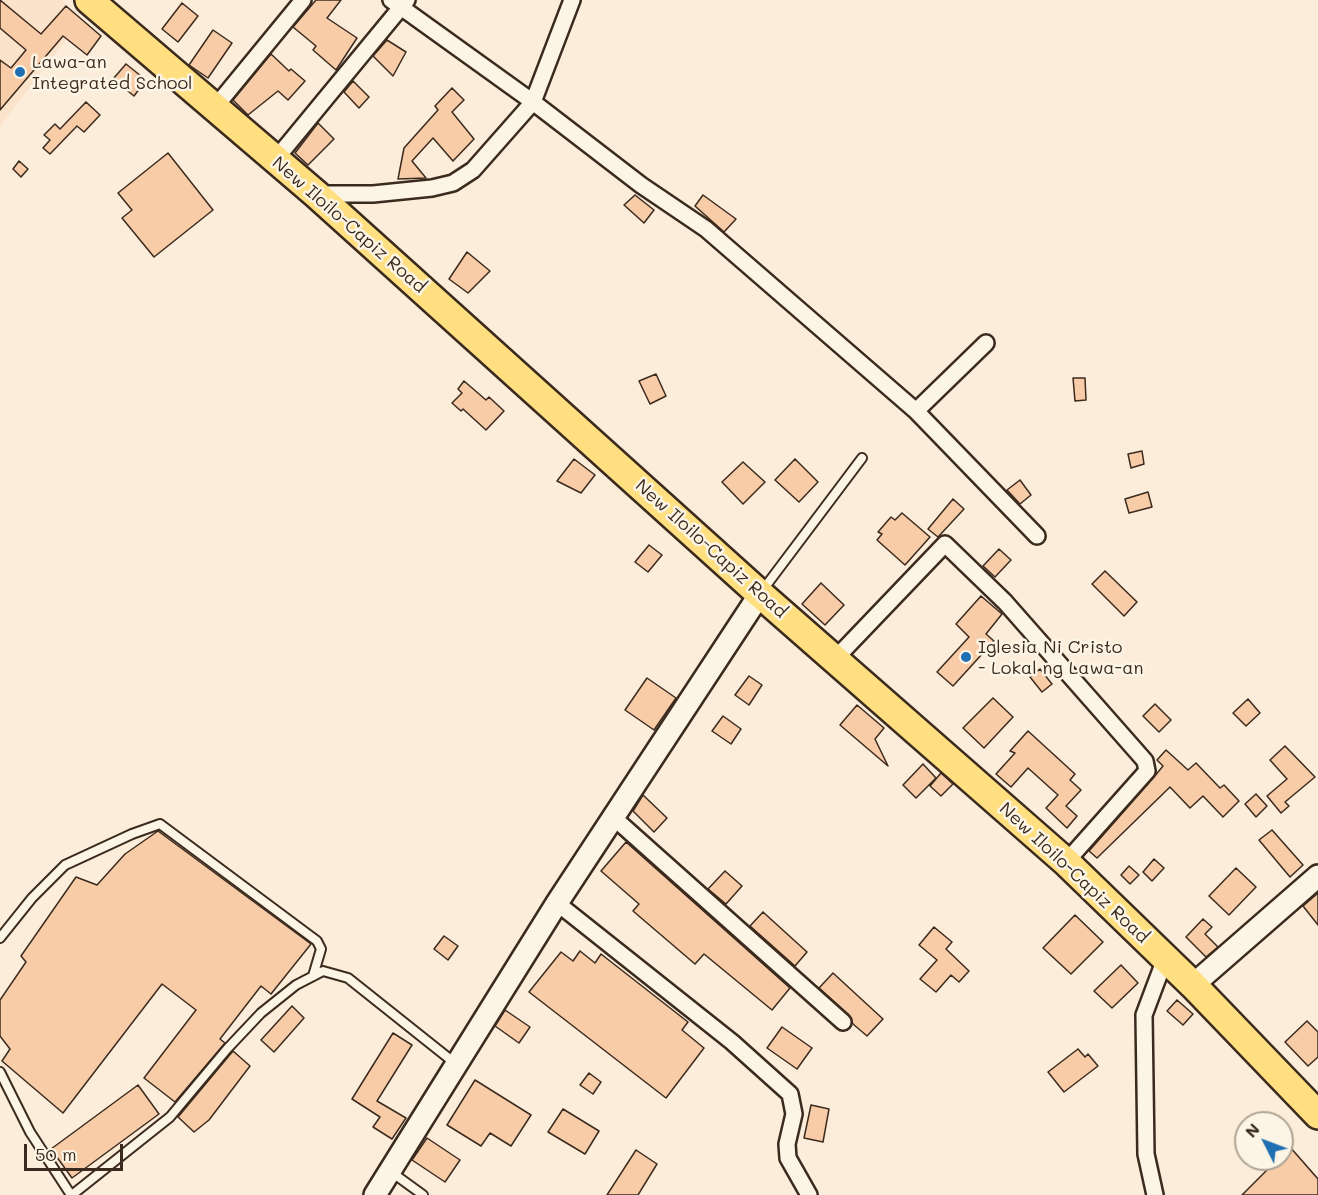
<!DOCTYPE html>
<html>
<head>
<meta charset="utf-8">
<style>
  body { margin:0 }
  #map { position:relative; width:1318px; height:1195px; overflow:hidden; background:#fbedd9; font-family:Mali,sans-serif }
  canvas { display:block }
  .north { position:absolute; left:1234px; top:1111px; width:60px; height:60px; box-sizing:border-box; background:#fcf5e5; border:2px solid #afa495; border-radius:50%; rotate:312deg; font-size:16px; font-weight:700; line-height:24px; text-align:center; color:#3b2a1e }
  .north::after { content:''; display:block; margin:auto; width:21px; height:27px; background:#1f6fb2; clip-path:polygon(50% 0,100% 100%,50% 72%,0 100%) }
  .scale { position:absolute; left:24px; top:1144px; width:99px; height:27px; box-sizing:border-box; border:3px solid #3b2a1e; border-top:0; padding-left:8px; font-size:18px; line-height:21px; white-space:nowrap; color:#3b2a1e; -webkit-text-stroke:4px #fcf5e5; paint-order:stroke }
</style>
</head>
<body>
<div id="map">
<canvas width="1318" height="1195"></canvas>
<div class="north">N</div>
<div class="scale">50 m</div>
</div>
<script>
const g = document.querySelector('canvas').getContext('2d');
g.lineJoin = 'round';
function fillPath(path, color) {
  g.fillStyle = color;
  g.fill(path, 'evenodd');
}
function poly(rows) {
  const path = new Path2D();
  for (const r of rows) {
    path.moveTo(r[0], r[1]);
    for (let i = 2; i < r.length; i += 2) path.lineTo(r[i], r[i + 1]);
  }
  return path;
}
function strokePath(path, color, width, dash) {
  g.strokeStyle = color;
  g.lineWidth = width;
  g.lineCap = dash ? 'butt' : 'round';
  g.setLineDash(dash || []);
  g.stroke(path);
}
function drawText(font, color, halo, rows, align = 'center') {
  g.font = font + ' Mali,sans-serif';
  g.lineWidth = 5;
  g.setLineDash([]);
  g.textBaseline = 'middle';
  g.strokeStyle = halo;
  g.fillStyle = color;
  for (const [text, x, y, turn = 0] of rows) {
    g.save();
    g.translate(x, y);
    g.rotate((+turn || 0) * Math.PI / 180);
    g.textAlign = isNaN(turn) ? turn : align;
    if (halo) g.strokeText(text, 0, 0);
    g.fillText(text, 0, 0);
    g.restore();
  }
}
const built = poly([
  [0,0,62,0,82,19,0,126]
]);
const building = poly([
  [0,0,41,34,66,6,101,36,87,55,63,36,0,110,0,60,11,68,26,50,0,28,0,0],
  [316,0,341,0,327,18,357,38,336,70,313,50,316,46,293,27,316,0],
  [182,3,198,16,178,42,162,29,182,3],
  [213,30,232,43,208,78,189,65,213,30],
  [387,40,406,52,393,76,373,56,387,40],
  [271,54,289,71,291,69,305,81,288,100,278,91,248,115,233,100,271,54],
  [126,64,146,80,134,96,113,79,126,64],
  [353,81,369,97,359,108,344,92,353,81],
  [452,88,464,100,452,112,474,139,453,161,433,138,412,161,426,178,398,179,404,148,438,110,435,106,452,88],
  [86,102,100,115,84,132,77,126,50,154,43,148,50,140,44,135,55,124,60,129,86,102],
  [318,123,334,139,308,165,295,153,318,123],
  [168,153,213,210,154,257,122,218,132,210,118,193,168,153],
  [19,161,28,169,21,177,13,169,19,161],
  [635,195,654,210,644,223,624,205,635,195],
  [703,195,736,219,724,232,695,206,703,195],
  [467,252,490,271,468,293,449,279,467,252],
  [656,374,666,396,650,404,639,381,656,374],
  [1073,378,1085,378,1086,400,1075,401,1073,378],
  [464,381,486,400,489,397,504,411,486,430,463,409,461,411,452,403,462,393,458,389,464,381],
  [1142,451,1144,464,1131,468,1128,454,1142,451],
  [574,459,595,475,581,493,557,481,574,459],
  [795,459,818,482,799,502,775,480,795,459],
  [743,462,765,482,743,504,722,482,743,462],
  [1020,480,1031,495,1020,504,1007,490,1020,480],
  [1148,492,1152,507,1129,513,1125,499,1148,492],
  [953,499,964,509,938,537,928,529,953,499],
  [902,513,930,537,905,565,877,540,882,534,878,532,891,517,895,520,902,513],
  [649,545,662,555,648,572,635,562,649,545],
  [999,549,1011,560,995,577,983,566,999,549],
  [1105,571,1137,602,1124,616,1092,584,1105,571],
  [821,583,844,605,825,625,802,604,821,583],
  [981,596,1002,614,986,634,994,641,953,686,937,672,969,637,956,624,981,596],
  [1040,669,1052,684,1042,692,1030,677,1040,669],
  [749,676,762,685,749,705,735,695,749,676],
  [647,678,676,698,654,730,625,710,647,678],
  [993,698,1013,717,984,748,963,728,993,698],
  [1248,699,1260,713,1246,726,1233,713,1248,699],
  [1155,704,1171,720,1159,732,1143,716,1155,704],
  [857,705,884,728,875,739,888,766,840,725,857,705],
  [723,716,741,729,731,744,712,731,723,716],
  [1028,731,1075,774,1070,780,1081,790,1066,806,1077,816,1067,828,1046,808,1058,795,1028,768,1011,787,996,774,1015,753,1010,751,1028,731],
  [1285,746,1315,777,1285,802,1289,806,1281,813,1267,796,1287,779,1270,760,1285,746],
  [1166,750,1188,770,1196,763,1220,788,1224,785,1239,801,1223,817,1203,796,1190,808,1170,787,1097,858,1089,851,1154,777,1163,766,1157,760,1166,750],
  [923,764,936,778,916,798,903,785,923,764],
  [941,773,953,784,941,796,930,786,941,773],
  [1256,794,1267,806,1256,817,1245,804,1256,794],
  [643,795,667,818,654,832,633,811,643,795],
  [1272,830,1303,865,1290,877,1259,840,1272,830],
  [158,831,311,944,271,994,261,986,220,1039,225,1043,175,1102,144,1078,196,1010,162,984,63,1113,2,1061,10,1049,0,1036,0,1000,26,962,21,956,76,877,97,885,125,854,158,831],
  [626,842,790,988,772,1010,704,954,695,964,633,911,639,904,601,871,626,842],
  [1154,859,1164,868,1152,881,1143,872,1154,859],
  [1129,866,1139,875,1130,884,1121,875,1129,866],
  [1236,868,1256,887,1229,915,1209,896,1236,868],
  [725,871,742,886,726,904,708,889,725,871],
  [1318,893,1318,925,1303,906,1318,893],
  [763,912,807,952,795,966,750,926,763,912],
  [1075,915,1103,942,1071,974,1043,948,1075,915],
  [1203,919,1212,927,1205,934,1218,947,1206,957,1186,937,1203,919],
  [934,927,952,942,946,949,969,971,959,982,951,975,936,992,920,979,937,960,919,945,934,927],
  [444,936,458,946,448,960,434,949,444,936],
  [580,951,595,963,601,954,688,1022,682,1030,704,1048,666,1098,529,992,561,952,573,961,580,951],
  [1121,965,1138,983,1112,1008,1094,991,1121,965],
  [833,973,883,1019,867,1036,853,1024,849,1015,819,988,833,973],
  [1177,1000,1193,1014,1183,1025,1167,1011,1177,1000],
  [292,1006,304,1018,274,1052,261,1040,292,1006],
  [505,1010,530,1027,519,1043,495,1026,505,1010],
  [1307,1021,1318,1032,1318,1057,1308,1066,1285,1042,1307,1021],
  [782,1027,812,1048,797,1069,767,1048,782,1027],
  [393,1033,412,1045,377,1101,406,1118,392,1139,373,1127,380,1117,352,1099,393,1033],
  [1078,1049,1085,1057,1088,1054,1098,1066,1064,1092,1048,1072,1078,1049],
  [233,1051,250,1066,209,1120,194,1132,178,1117,233,1051],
  [589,1073,601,1082,593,1094,580,1085,589,1073],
  [475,1080,531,1115,511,1146,490,1133,481,1146,447,1125,475,1080],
  [138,1085,159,1114,72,1178,51,1149,138,1085],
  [811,1105,829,1109,823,1142,804,1138,811,1105],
  [563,1109,599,1131,585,1154,548,1132,563,1109],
  [427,1138,460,1160,445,1182,412,1160,427,1138],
  [1290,1147,1318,1179,1318,1195,1242,1195,1278,1159,1282,1159,1282,1155,1290,1147],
  [636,1150,657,1164,638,1195,607,1195,636,1150]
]);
const lane = poly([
  [762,591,862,458],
  [0,938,32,898,65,865,132,834,160,824,317,941,321,949,313,976],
  [0,1072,30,1132,71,1195],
  [390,1171,423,1195],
  [72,1195,170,1117,227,1049,261,1013,296,985,323,971,348,978,456,1064]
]);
const street = poly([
  [391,0,533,102,641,185,706,229,916,411,1037,536],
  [216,106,303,0],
  [275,160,407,0],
  [316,194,373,194,432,188,453,183,473,170,533,102,572,0],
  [916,411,986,343],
  [835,659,945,544,1005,602,1145,761,1147,771,1066,862],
  [613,817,843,1022],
  [557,903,732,1042,790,1094,794,1114,787,1144,788,1158,809,1195],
  [1155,1195,1146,1154,1144,1015,1165,959]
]);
const secondary = poly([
  [1193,985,1318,876],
  [375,1195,557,903,760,594]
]);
const highway = poly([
  [89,0,316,194,760,594,1066,862,1193,985,1318,1115]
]);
const markers = [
  [20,72,6,"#1f6fb2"],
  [966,657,6,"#1f6fb2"]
];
const poiNames = [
  ["Lawa-an",32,62],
  ["Integrated School",32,83],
  ["Iglesia Ni Cristo",978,647],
  ["- Lokal ng Lawa-an",978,668]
];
const streetNames = [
  ["New Iloilo-Capiz Road",349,225,41],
  ["New Iloilo-Capiz Road",711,549,42],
  ["New Iloilo-Capiz Road",1074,873,43]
];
fillPath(built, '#fae3ca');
fillPath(building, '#f9cca8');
strokePath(building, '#3b2a1e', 1.5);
strokePath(lane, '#3b2a1e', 12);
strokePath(street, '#3b2a1e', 20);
strokePath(secondary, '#3b2a1e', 26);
strokePath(highway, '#3b2a1e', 32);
strokePath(lane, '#fcf5e5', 8);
strokePath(street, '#fcf5e5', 15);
strokePath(secondary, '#fcf5e5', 21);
strokePath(highway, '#ffdf80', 27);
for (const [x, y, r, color] of markers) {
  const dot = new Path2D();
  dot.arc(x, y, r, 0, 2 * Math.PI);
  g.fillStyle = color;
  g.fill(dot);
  strokePath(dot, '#fcf5e5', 2);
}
drawText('18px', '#3b2a1e', '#fcf5e5', poiNames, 'left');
drawText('18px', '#3b2a1e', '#fcf5e5', streetNames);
</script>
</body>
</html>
